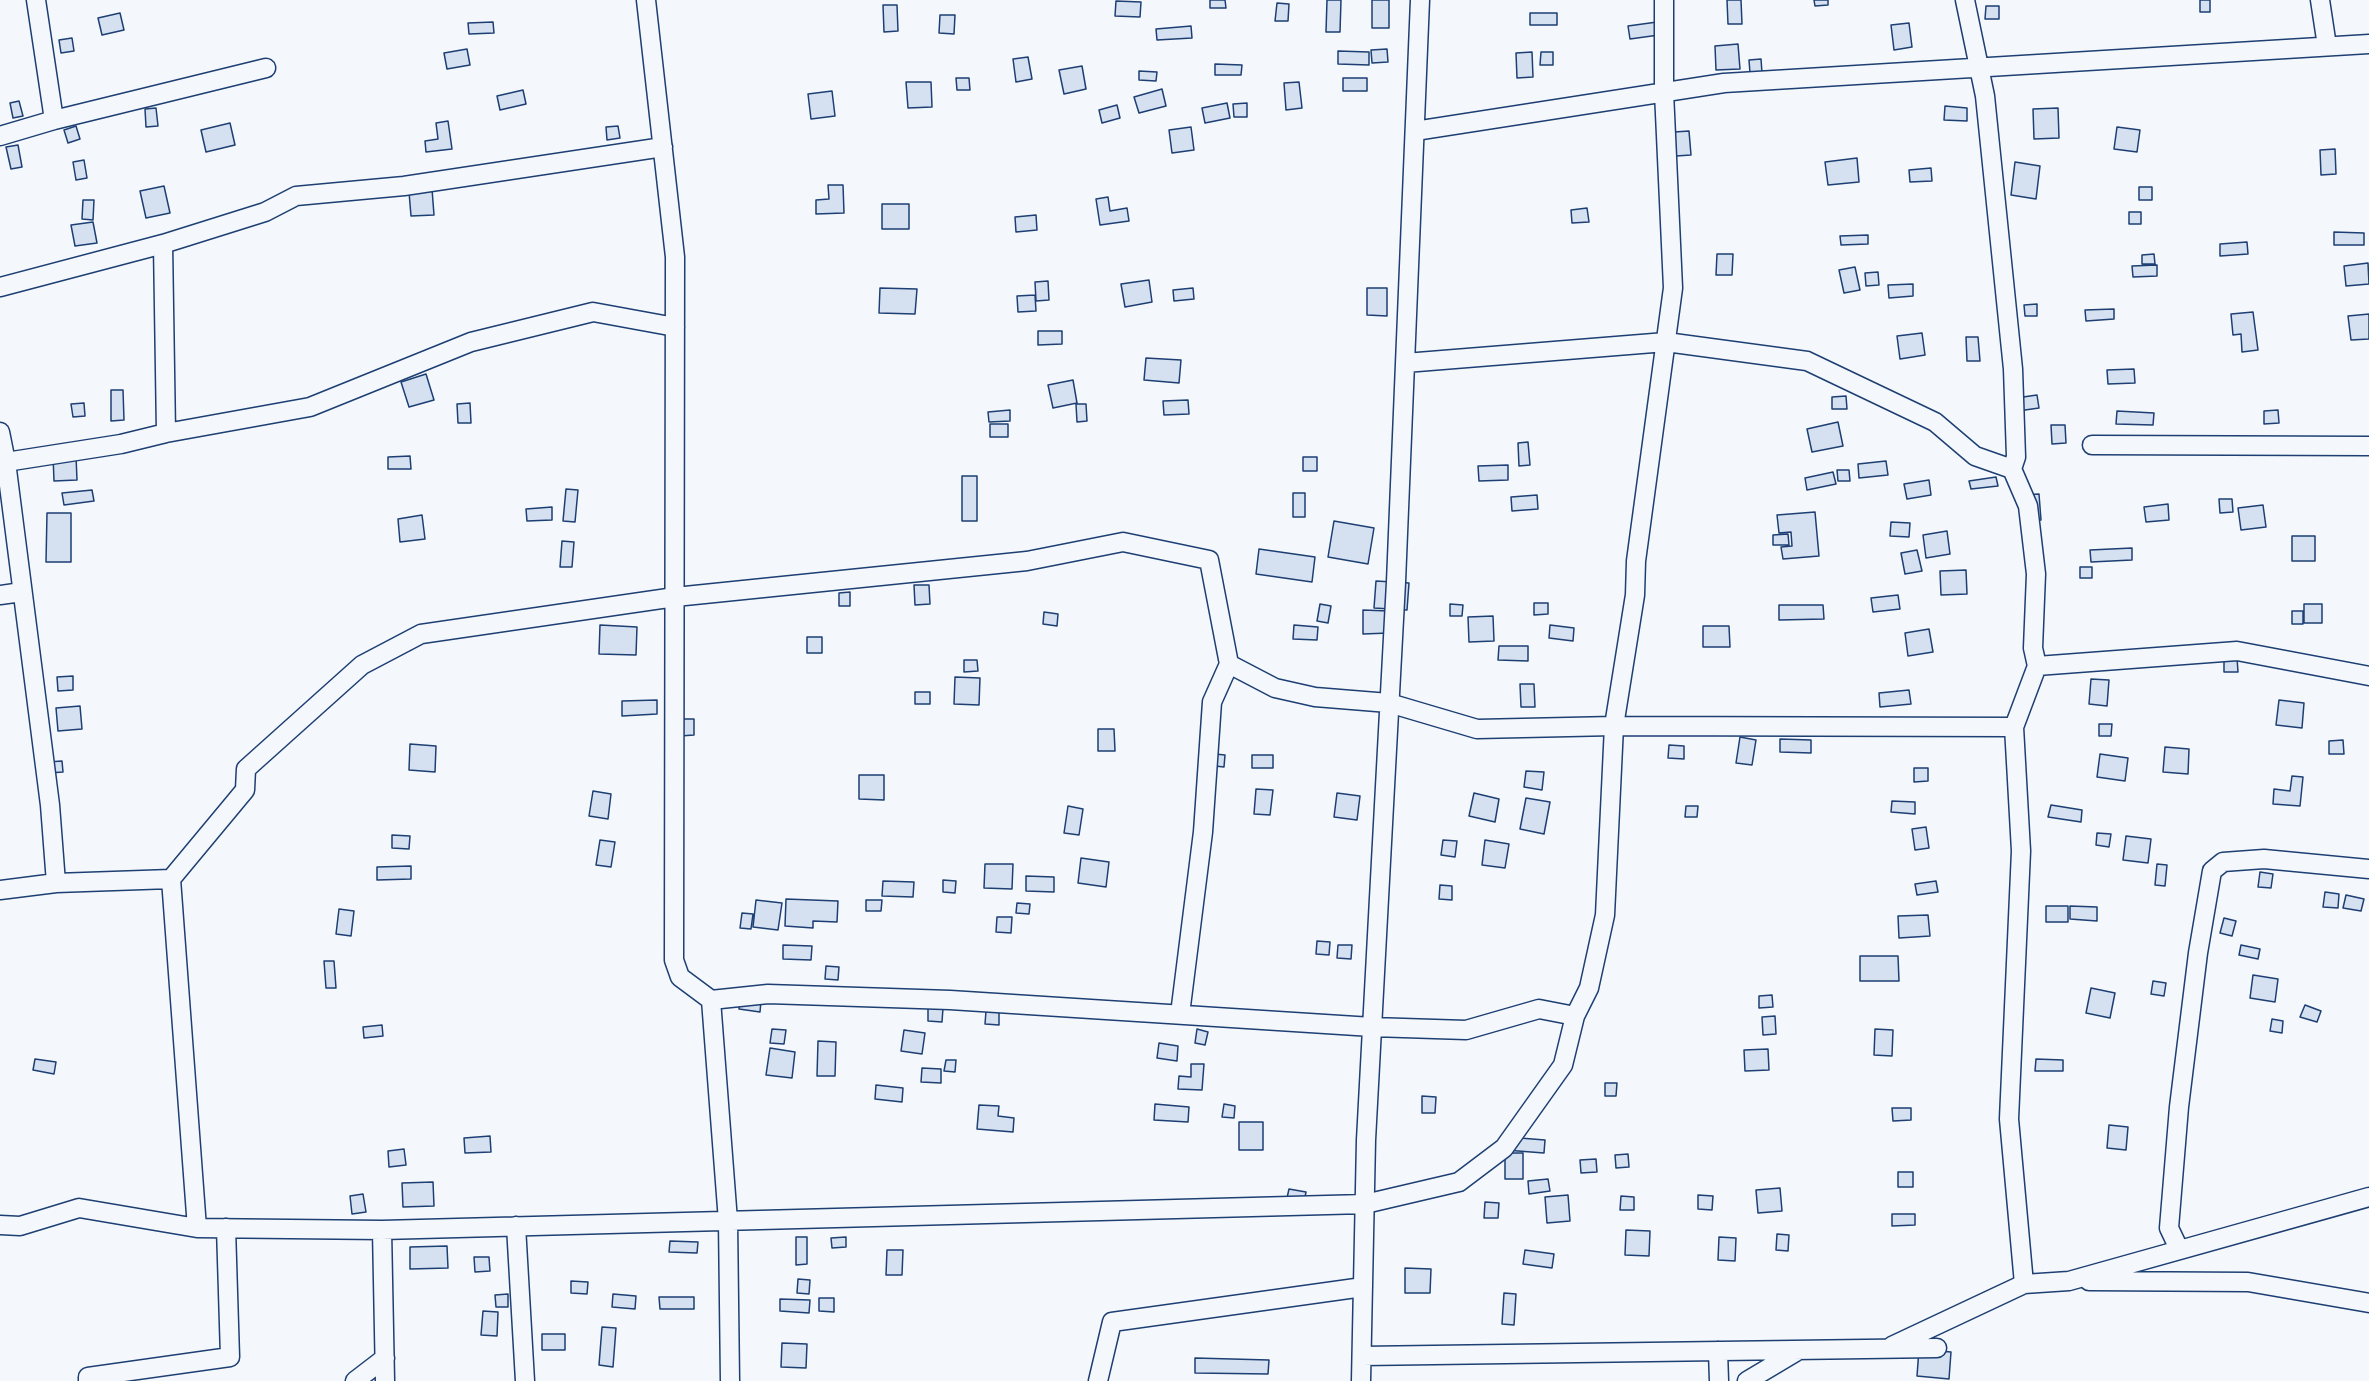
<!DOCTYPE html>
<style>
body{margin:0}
canvas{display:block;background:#f4f7fb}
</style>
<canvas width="2369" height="1381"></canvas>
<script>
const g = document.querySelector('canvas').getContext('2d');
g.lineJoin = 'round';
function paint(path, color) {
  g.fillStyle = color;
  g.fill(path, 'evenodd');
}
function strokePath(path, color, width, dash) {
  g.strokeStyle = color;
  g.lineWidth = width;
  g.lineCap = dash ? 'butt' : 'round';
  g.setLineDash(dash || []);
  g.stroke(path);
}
const building = new Path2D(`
 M1210 0H1225L1226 8H1210Z
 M1327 0H1341L1340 32H1326Z
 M1372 0H1389V28H1372Z
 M1727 0H1741L1742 24H1728Z
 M1814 0H1828V5L1815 6Z
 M2200 0H2210V12H2200Z
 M1116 1 1141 2 1140 17 1115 16Z
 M1277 3 1289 4 1288 21H1275Z
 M883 5H897L898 31 884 32Z
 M1986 6H1999V19H1985Z
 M120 13 124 30 102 35 98 18Z
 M1530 13H1557V25H1530Z
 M940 15H955L954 34 939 33Z
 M493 22 494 33 469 34 468 23Z
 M1657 22 1659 35 1630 39 1628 26Z
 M1909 23 1912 47 1894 50 1891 25Z
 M1191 26 1192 38 1157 40 1156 29Z
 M72 38 74 51 61 53 59 40Z
 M1738 44 1740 69 1716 70 1715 46Z
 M467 49 470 65 447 69 444 53Z
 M1387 49 1388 62 1372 63 1371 50Z
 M1338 51 1369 52V65L1338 64Z
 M1532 52 1533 77 1517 78 1516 53Z
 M1541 52H1553V65H1540Z
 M1028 57 1032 79 1016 82 1013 59Z
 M1761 59 1762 73H1750L1749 60Z
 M1215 64 1242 65 1241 75H1215Z
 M1082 66 1086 89 1064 94 1059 70Z
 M1139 71 1157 72 1156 81 1139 80Z
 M956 78H969L970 90H957Z
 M1343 78H1367V91H1343Z
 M906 82H931L932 107 908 108Z
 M1299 82 1302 108 1286 110 1284 83Z
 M1162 89 1166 106 1139 113 1134 97Z
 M523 90 526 104 500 110 497 96Z
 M832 91 835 116 811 119 808 94Z
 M19 101 23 116 13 118 10 103Z
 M1227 103 1230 118 1205 123 1202 108Z
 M1247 103V117H1234L1233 104Z
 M1117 105 1120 118 1102 123 1099 110Z
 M1945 106 1967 108V121L1944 120Z
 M156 108 158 126 146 127 145 109Z
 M2058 108 2059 138 2034 139 2033 109Z
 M448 121 452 149 426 152 425 141 438 139 436 123Z
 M230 123 235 145 206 152 201 130Z
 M76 126 80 139 68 143 64 130Z
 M618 126 620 138 607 140 606 127Z
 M1191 127 1194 150 1172 153 1169 130Z
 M2117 127 2140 130 2137 152 2114 149Z
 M1689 131 1691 155 1676 156 1674 132Z
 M18 145 22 167 11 169 6 147Z
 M2335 149 2336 174 2321 175 2320 150Z
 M1857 158 1859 182 1828 185 1825 162Z
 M84 160 87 178 76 180 73 162Z
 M2015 162 2040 166 2036 199 2011 195Z
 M1931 168 1932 181 1910 182 1909 170Z
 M828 185H843L844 213 816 214V200L829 199Z
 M164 186 170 213 146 218 140 191Z
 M2139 187H2152V200H2139Z
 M432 189 434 215 411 216 409 192Z
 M1108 197 1110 211 1127 208 1129 221 1100 225 1096 199Z
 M83 200H94L93 220 82 219Z
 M882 204H909V229H882Z
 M1587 208 1589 222 1572 223 1571 210Z
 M2129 212H2141V224H2129Z
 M1036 215 1037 230 1016 232 1015 217Z
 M93 222 97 243 75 246 71 225Z
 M2334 232 2364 233V245H2334Z
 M1868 235V244L1841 245 1840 236Z
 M2247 242 2248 254 2220 256V244Z
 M1717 254H1733L1732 275H1716Z
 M2154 254 2155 264H2142V255Z
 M2368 263 2369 284 2346 286 2344 266Z
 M2157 265V276L2133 277 2132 266Z
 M1855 267 1860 290 1844 293 1839 270Z
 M1878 272 1879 285 1866 286 1865 273Z
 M1149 280 1152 302 1125 307 1121 284Z
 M1048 281 1049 300 1036 301 1035 282Z
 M1913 284V296L1889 298 1888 285Z
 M880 288 917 289 915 314 879 313Z
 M1193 288 1194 299 1174 301 1173 290Z
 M1367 288H1387V316L1367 315Z
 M1035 295 1036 311 1018 312 1017 296Z
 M2037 304V316H2025L2024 305Z
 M2114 309V319L2086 321 2085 310Z
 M2253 312 2258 350 2242 352 2241 334 2233 335 2231 314Z
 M2369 314V339L2351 340 2348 316Z
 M1038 331H1062V344L1038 345Z
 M1922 333 1925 355 1900 359 1897 336Z
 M1966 337H1978L1980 361H1967Z
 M1146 358 1181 360 1179 383 1144 380Z
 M2134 369 2135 383 2108 384 2107 370Z
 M426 374 434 400 409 407 401 382Z
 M1073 380 1077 403 1053 408 1048 385Z
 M111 390H123L124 420 111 421Z
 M2037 395 2039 408 2011 412 2009 399Z
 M1846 396 1847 409H1832V397Z
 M1188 400 1189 414 1164 415 1163 401Z
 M84 403 85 416 73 417 71 404Z
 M470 403 471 423H458L457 404Z
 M1076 404H1086L1087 421 1077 422Z
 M1010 410V421L989 422 988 412Z
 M2278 410 2279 423 2264 424V411Z
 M2117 411 2154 413 2153 425 2116 424Z
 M1838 422 1843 446 1812 452 1807 429Z
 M990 424H1008V437H990Z
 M2051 425H2065L2066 443 2052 444Z
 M1528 442 1530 465 1519 466 1518 443Z
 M53 456H76L77 480 54 481Z
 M410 456 411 469H388V457Z
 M1303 457H1317V471H1303Z
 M1886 461 1888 475 1859 478 1858 464Z
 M1508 465V480L1479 481 1478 466Z
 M1837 470H1849L1850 481H1838Z
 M1833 472 1836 484 1807 490 1805 478Z
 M962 476H977V521H962Z
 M1996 477 1998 486 1971 489 1969 481Z
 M1929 480 1931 495 1907 499 1904 484Z
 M566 489 578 490 575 522 563 521Z
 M92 490 94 501 64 505 62 493Z
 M1293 493H1305V517H1293Z
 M2039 494 2041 520 2025 521 2023 495Z
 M1537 495 1538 509 1512 511 1511 497Z
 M2219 499H2232L2233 512 2220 513Z
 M2168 504 2169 520 2146 522 2144 507Z
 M2263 505 2266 527 2241 530 2238 508Z
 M552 507V520L527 521 526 509Z
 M1815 512 1819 556 1783 559 1781 547 1792 546 1791 532 1779 533 1777 515Z
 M47 513H71V562H46Z
 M422 515 425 539 400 542 398 519Z
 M1334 521 1374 528 1368 564 1328 557Z
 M1891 522 1910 523 1909 537 1890 536Z
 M1947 531 1950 554 1926 558 1923 535Z
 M1788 534 1789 545H1773V535Z
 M2292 536H2315V561H2292Z
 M562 541 574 542 572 567H560Z
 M2132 548V560L2091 562 2090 550Z
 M1259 549 1315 557 1312 582 1256 574Z
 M1917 550 1922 571 1905 574 1901 553Z
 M2080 567H2092V578H2080Z
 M1966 570 1967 594 1941 595 1940 571Z
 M1376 581 1409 583 1407 610 1374 608Z
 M914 585H929L930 604 915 605Z
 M850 592V606H839V593Z
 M1898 595 1900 609 1873 612 1871 598Z
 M1534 603H1548V614L1534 615Z
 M1320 604 1331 606 1328 623 1317 621Z
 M1450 604 1463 605 1462 616H1450Z
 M2304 604H2322V623H2304Z
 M1779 605H1823L1824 619 1779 620Z
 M1363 610 1389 611V633L1363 634Z
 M2292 611H2303V624H2292Z
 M1044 612 1058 614 1057 626 1043 624Z
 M1493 616 1494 641 1469 642 1468 617Z
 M600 625 637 627 636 655 599 654Z
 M1294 625 1318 627 1317 640 1293 639Z
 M1550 625 1574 628 1573 641 1549 638Z
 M1703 626H1729L1730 647H1703Z
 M1929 629 1933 652 1908 656 1905 633Z
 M807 637H822V653H807Z
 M1499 646H1528V661L1498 660Z
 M2224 658H2237L2238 672H2224Z
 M964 660H977L978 671 964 672Z
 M73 676V690L58 691 57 677Z
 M955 677 980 678 979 705 954 704Z
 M2091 679 2109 680 2107 706 2089 704Z
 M1520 684H1534L1535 707H1521Z
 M1909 690 1911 704 1880 707 1879 693Z
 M915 692H930V704H915Z
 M657 700V714L622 716V701Z
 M2279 700 2304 703 2302 728 2276 725Z
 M80 706 82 729 58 731 56 708Z
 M679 719H694V735L680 736Z
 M2099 724H2112L2111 736H2099Z
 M1098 729H1114L1115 751H1098Z
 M1740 737 1756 740 1752 765 1736 763Z
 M1780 739 1811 740V753L1780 752Z
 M2343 740 2344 754H2329V741Z
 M410 744 436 746 435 772 409 770Z
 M1669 745 1684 746V759L1668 758Z
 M2165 747 2189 749 2188 774 2163 772Z
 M1206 753 1225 755 1224 767 1206 765Z
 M2100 754 2128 758 2125 781 2097 777Z
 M1252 755H1273V768H1252Z
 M62 761 63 772 49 773 48 762Z
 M1914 768H1928V781L1914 782Z
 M1526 771 1544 772 1542 790 1524 787Z
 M859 775H884V800L859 799Z
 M2292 776 2303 777 2300 806 2273 804 2274 789 2290 791Z
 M1256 789 1273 790 1270 815 1254 814Z
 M593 791 611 794 608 819 589 816Z
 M1337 793 1360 796 1357 820 1334 817Z
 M1474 793 1499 799 1495 822 1469 816Z
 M1526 798 1550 802 1544 834 1520 829Z
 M1892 801 1915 802V814L1891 812Z
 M2051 805 2082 810 2081 822 2048 817Z
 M1068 806 1083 809 1079 835 1064 833Z
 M1686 806H1698L1697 817H1685Z
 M1926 827 1929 848 1915 850 1912 829Z
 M2097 833 2111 834 2109 847 2096 845Z
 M392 835 410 836 409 849 392 848Z
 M2126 836 2151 839 2148 863 2123 860Z
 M600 840 615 842 611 867 596 865Z
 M1443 840 1457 841 1455 857 1441 855Z
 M1485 840 1509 844 1505 868 1482 865Z
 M1081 858 1109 862 1106 887 1078 883Z
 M985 864H1013L1012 889 984 888Z
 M2157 864 2167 865 2165 886 2155 885Z
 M411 866V879L377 880V867Z
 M2260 872 2273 874 2271 888 2258 887Z
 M1026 876 1054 877V892L1026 891Z
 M943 880 956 881 955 893 943 892Z
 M883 881 914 882 913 897 882 896Z
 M1936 881 1938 892 1917 895 1915 884Z
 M1440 885 1452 886V900L1439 899Z
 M2325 892 2339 894 2338 908 2323 907Z
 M2346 895 2364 899 2361 911 2343 908Z
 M786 899 838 901 837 922 813 921V928L785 926Z
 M756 900 782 903 778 930 753 927Z
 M866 900H882L881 911H866Z
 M1017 903 1030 904 1029 914 1016 913Z
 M2046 906H2068V922H2046Z
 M2070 906 2097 907V921L2070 919Z
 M339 909 354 911 351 936 336 934Z
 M742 913 753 914 751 929 740 928Z
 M1928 915 1930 936 1899 938 1898 916Z
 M997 917H1012L1011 933 996 932Z
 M2224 918 2236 921 2232 936 2220 933Z
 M1317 941 1330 942 1329 955 1316 954Z
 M783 945 812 946 811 960 783 959Z
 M1338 945H1352L1351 959 1337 958Z
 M2241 945 2260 949 2258 959 2239 955Z
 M1860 956H1898L1899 981H1860Z
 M324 961H334L336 988H326Z
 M826 966 839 967 838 980 825 979Z
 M2253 975 2278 979 2275 1002 2250 998Z
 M2153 981 2166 983 2164 996 2151 994Z
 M2091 988 2115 993 2110 1018 2086 1013Z
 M1772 995 1773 1007 1759 1008V996Z
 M740 998 761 1001 760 1012 739 1009Z
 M2305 1005 2321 1011 2317 1022 2300 1017Z
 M928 1008H943L942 1022 928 1021Z
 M986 1011 999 1012V1025L985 1024Z
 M1775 1016 1776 1034 1763 1035 1762 1017Z
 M2272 1019 2283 1021 2282 1033 2270 1031Z
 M382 1025 383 1036 364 1038 363 1027Z
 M772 1029 786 1030 784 1044 770 1043Z
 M1197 1029 1208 1032 1205 1045 1195 1043Z
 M1875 1029 1893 1030 1892 1056 1874 1055Z
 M904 1030 925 1033 922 1054 901 1051Z
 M818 1041 836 1042 835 1076H817Z
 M1159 1043 1178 1046 1177 1061 1157 1058Z
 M770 1048 795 1052 792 1078 766 1075Z
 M1768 1049 1769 1070 1745 1071 1744 1050Z
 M35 1059 56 1062 54 1074 33 1070Z
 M2036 1059 2063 1060V1071H2035Z
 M946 1060H956L955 1072 944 1071Z
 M1191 1064H1204L1202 1090 1178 1089 1179 1076 1191 1077Z
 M922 1068 941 1069V1083L921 1082Z
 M1605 1083H1617L1616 1096H1605Z
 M876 1085 903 1088 902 1102 875 1099Z
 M1422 1096 1436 1097 1435 1113H1422Z
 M1155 1104 1189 1107 1188 1122 1154 1120Z
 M1224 1104 1235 1106 1234 1118 1222 1117Z
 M979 1105 999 1106 998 1116 1014 1118 1013 1132 977 1129Z
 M1892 1108H1911V1120L1893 1121Z
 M1239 1122H1263V1150H1239Z
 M2109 1125 2128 1127 2126 1150 2107 1148Z
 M490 1136 491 1152 465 1153 464 1138Z
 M1507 1137 1545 1140 1544 1153 1505 1150Z
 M404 1149 406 1165 389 1167 388 1151Z
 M1505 1153H1523V1179H1505Z
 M1628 1154 1629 1167 1616 1168 1615 1155Z
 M1596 1159 1597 1172 1581 1173 1580 1160Z
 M1898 1172H1913V1187H1898Z
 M1548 1179 1550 1191 1529 1194 1528 1181Z
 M433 1182 434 1206 403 1207 402 1183Z
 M1780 1188 1782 1211 1758 1213 1756 1190Z
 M1289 1189 1306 1192 1304 1202 1287 1198Z
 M363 1194 366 1212 352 1214 350 1196Z
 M1568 1195 1570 1221 1547 1223 1545 1197Z
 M1698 1195 1713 1196 1712 1210 1698 1209Z
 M1621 1196 1634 1197V1210H1620Z
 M1485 1202 1499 1203 1498 1218H1484Z
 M1892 1214H1915V1225L1892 1226Z
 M1626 1230 1650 1231 1649 1256 1625 1255Z
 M1777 1234 1789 1235 1788 1251 1776 1250Z
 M796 1237H807V1264L796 1265Z
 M846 1237V1247L832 1248 831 1238Z
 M1719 1237 1736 1238 1735 1261 1718 1260Z
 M670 1241 698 1242 697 1253 669 1252Z
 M447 1246 448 1268 410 1269V1247Z
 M887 1250H903L902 1275H886Z
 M1525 1250 1554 1254 1552 1268 1523 1264Z
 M474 1257H489L490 1271 475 1272Z
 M1405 1268 1431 1269 1430 1293H1405Z
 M798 1279 810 1280 809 1294 797 1293Z
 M571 1281 588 1282 587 1294 571 1293Z
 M1504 1293 1516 1294 1514 1325 1502 1324Z
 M508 1294V1307H496L495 1295Z
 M613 1294 636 1296 635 1309 612 1307Z
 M659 1297H694V1309H660Z
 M819 1298H834V1312L819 1311Z
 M780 1299 810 1300 809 1313 780 1311Z
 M483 1311 498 1312 497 1336 481 1335Z
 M602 1327 616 1328 613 1367 599 1365Z
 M542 1334H565V1350H542Z
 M782 1343 807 1344 806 1368 781 1367Z
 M1919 1349 1951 1352 1949 1379 1917 1376Z
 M1195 1358 1269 1360 1268 1374 1195 1373Z`);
paint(building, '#d5e0f0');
strokePath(building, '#1d3f73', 1.5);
const street = new Path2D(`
 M36 0 54 120
 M646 0 675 257 674 960 680 977 711 1000 768 994 950 1000 1372 1027 1466 1030 1539 1009 1575 1016
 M1965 0 1985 96 2013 369 2016 457 2012 469 2028 506 2036 574 2033 648 2037 666 2014 727 2021 851 2009 1119 2024 1284
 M2320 0 2327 46
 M1415 131 1724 83 2369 44
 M0 136 54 120 266 68
 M163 244 166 433
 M0 287 163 244 265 212 296 196 404 186 663 147
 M1405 363 1666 342 1807 361 1935 422 1975 456 2012 469
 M0 432 6 462 50 805 56 883
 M2092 445 2369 446
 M6 462 121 444 166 433 310 407 471 342 593 312 675 327
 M0 595 22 592
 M1229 664 1275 688 1315 697 1389 703 1477 729 1614 726 2014 727
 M2037 666 2237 651 2369 676
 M0 890 56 883 171 879
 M711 1000 728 1221 730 1381
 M0 1225 20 1226 79 1208 197 1228 382 1230 1365 1204 1459 1182 1504 1148 1563 1065 1575 1016 1589 988 1605 915 1614 726 1635 595 1636 561 1673 288 1664 92V0
 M516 1226 525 1381
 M197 1228 171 879 245 790 246 769 362 665 421 634 675 597 1027 561 1123 542 1209 560 1229 664 1212 702 1203 832 1180 1014
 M382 1230 385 1381
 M2179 1249 2169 1228 2179 1107 2198 953 2212 871 2223 862 2264 859 2369 869
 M2089 1281 2248 1282 2369 1303
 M1892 1346 2024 1284 2069 1281 2369 1197
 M1718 1351 1719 1381
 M1362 1356 1937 1348
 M88 1381V1377L230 1357 226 1228
 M355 1381 385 1358
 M1098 1381 1112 1322 1363 1287
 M1361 1381 1366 1140 1396 582 1420 0
 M1747 1381 1799 1350`);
strokePath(street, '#1d3f73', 21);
strokePath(street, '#f4f7fb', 18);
</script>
